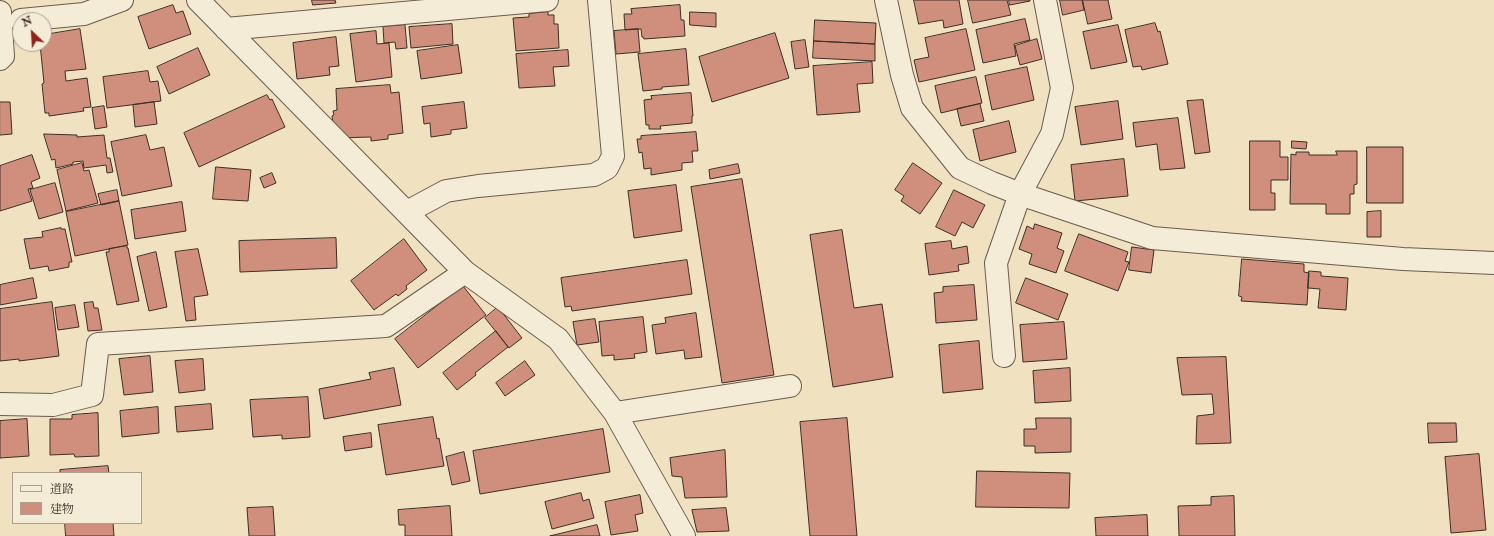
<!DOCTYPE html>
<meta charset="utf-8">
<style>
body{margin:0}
#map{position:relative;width:1494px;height:536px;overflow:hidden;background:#f0e2c1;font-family:"IM FELL Double Pica","Noto Serif JP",serif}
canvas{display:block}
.legend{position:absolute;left:12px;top:472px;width:130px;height:52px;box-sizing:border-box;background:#f5ecd7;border:1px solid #aca091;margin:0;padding:5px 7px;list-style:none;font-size:12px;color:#3f2e27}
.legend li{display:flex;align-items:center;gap:8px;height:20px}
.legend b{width:20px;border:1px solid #aca091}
.north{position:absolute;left:12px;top:12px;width:40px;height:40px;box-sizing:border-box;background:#f5ecd7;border:1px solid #aca091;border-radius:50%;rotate:335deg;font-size:11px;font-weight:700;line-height:16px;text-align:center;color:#3f2e27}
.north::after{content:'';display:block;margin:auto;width:14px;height:18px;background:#8f2418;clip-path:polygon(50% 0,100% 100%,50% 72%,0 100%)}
</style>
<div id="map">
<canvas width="1494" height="536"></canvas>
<ul class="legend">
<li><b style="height:5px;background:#f5ecd7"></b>道路</li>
<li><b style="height:11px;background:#d08f7d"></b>建物</li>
</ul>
<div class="north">N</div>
</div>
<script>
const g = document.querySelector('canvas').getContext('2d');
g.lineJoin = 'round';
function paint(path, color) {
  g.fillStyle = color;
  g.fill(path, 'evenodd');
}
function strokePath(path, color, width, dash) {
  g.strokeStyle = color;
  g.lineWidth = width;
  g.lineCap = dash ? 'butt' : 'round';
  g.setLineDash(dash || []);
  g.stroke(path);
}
const building = new Path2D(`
 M312 0H335L336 3 313 5Z
 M914 0H959L963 24 944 28 943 20 919 24Z
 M968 0H1007L1011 15 973 23Z
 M1009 0H1030V1L1010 5Z
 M1060 0H1082L1084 10 1063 15Z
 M1083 0H1108L1112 19 1088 24Z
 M173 5 176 13 183 11 191 34 149 49 138 17Z
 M680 5 681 20H684L685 36 644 39 643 37H642L641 29 625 30 624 14H632L631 9Z
 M548 12V15H554V24H558L559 48 516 51 513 18 529 17V14Z
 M690 12 716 13V27L690 25Z
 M1025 19 1030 40 1014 44 1016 56 983 63 976 30Z
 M815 20 876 23 875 44 814 41Z
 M1155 23 1158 32 1160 31 1168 64 1142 70 1141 66 1133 67 1125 30Z
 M452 24 453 44 411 48 409 27Z
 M405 25 407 48 396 49 395 42 384 43 383 27Z
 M1118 25 1127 62 1091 69 1083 32Z
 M80 29 86 69 65 71 66 81 87 78 91 107 83 108 84 111 49 116V113H45L42 84 44 83 40 44H44V35Z
 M638 29 640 52 616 54 614 31Z
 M966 29 975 70 919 82 914 60 929 57 925 38Z
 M376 31 377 44 389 43 392 77 356 82 350 34Z
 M775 33 789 78 712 102 699 57Z
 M336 37 339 66 329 67 330 75 297 79 293 43Z
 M1037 39 1042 59 1020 65 1015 46Z
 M805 40 809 67 795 69 791 42Z
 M814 41 875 44V61L813 58Z
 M458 45 462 73 421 79 417 51Z
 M198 48 210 75 169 94 157 67Z
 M686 49 689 85 662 87V89L643 91 638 54Z
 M568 50 569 66 553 67 555 86 519 88 516 54Z
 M872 62 873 83 857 84 860 112 817 115 813 66Z
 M1027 67 1034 100 992 110 985 76Z
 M148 71 150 82 158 81 161 101 107 108 103 77Z
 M976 77 982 103 941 113 935 86Z
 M390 85 391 93 399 92 403 133 388 135V139L371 141V137L335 138 332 116 334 115 333 111 337 110 336 89Z
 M691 93 693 116H692V123L660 126 661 129H649V125H646L644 100 652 99 651 96Z
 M267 95 270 100 272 99 285 127 199 167 184 133Z
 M1203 100 1210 152 1195 154 1187 101Z
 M1118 101 1123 139 1081 145 1075 107Z
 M0 102H10L12 134 0 135Z
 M154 102 157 124 135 127 133 105Z
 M464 102 467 128 451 130V134L431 137 430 123 424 124 422 107Z
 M980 104 984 121 961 126 957 109Z
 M104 106 107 127 95 129 92 108Z
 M1178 118 1185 168 1160 170 1157 144 1136 147 1133 123Z
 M1009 121 1016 152 980 161 973 130Z
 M696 132 698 151H692L693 162 682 163V170L651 175V168L644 169 642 152 639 153 637 139H641V136Z
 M44 134 77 135V137L104 135 107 158H110L113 172 107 173 106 165 84 168 83 161 73 162V164L56 168 55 159 52 160Z
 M146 135 150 150 164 147 172 186 122 196 111 142Z
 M1250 141H1280V157H1288V180H1271V193H1275V210H1250Z
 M1292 141 1307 142 1306 149 1292 148Z
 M1367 147H1403V203H1367Z
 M1336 151H1357V184L1354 185V194H1350V214H1326V204H1290L1291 154 1296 155V152H1309V155H1337Z
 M32 155 40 178 31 182 33 188 28 189 32 201 0 211V166Z
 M1124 159 1128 196 1075 201 1071 165Z
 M82 163 84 171 89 170 98 203 66 211 57 170Z
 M913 163 942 183 920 214 901 201 904 196 895 190Z
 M738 164 740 173 710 179 709 170Z
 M216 167 251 170 248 201 213 199Z
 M272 173 276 183 264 188 260 178Z
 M742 179 774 375 722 383 691 187Z
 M55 183 63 212 39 219 30 190Z
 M676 185 682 231 634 238 628 191Z
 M117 190 119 201 101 205 98 194Z
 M954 190 985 205 973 228 962 222 955 236 936 227Z
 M119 201 128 245 75 256 66 212Z
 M182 202 186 231 135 239 131 210Z
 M1381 211V237H1367V212Z
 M1035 224 1062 233 1057 248 1064 251 1056 273 1029 264 1032 254 1019 249 1027 226 1033 229Z
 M61 228V229H65L72 262H69V267L49 271 48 266 30 269 24 239 43 237 42 232Z
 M842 230 854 308 882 304 893 377 833 387 810 235Z
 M1079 234 1128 252 1125 261 1129 262 1118 291 1065 271Z
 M336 238 337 268 240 272 239 241Z
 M404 239 427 270 406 286 407 289 398 296 396 294 374 310 351 281Z
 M951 241 952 249 967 246 969 263 958 265 959 271 929 275 925 244Z
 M127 246V248H128L139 301 117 305 106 252H109V249Z
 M1132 247 1154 250 1151 273 1129 270Z
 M198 249 208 295 194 297 196 320 186 321 175 252Z
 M156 252 167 307 149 311 137 257Z
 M1242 259 1304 264V272L1309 273 1307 305 1241 301 1242 297 1239 296Z
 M687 260 692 294 572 311 571 306 565 307 561 278Z
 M1309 271 1321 272V276L1348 278 1346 310 1318 308 1320 289 1308 288Z
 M33 278 37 298 0 305V285Z
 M1026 278 1068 294 1058 320 1016 303Z
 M974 285 977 320 936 323 934 293 943 292V287Z
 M463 286 486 315 418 368 395 339Z
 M52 302 59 356 19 361V359L0 361V309Z
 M93 302 94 308H98L102 330 88 331 84 303Z
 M75 305 79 327 58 330 55 308Z
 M498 307 522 338 509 348 485 318Z
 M696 313 702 357 685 359 684 350 656 354 652 325 666 323 665 318Z
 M643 317 647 352 634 354 635 358 614 360V355L602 356 599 322Z
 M595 319 599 342 577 345 573 322Z
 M1064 322 1067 359 1023 362 1020 325Z
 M496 331 508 347 475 373 476 375 457 390 443 373Z
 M979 341 983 389 943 393 939 345Z
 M150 356 153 392 124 395 119 359Z
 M1226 357 1231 443 1196 444 1197 416 1214 414 1212 394 1182 395 1177 358Z
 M203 359 205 390 179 393 175 361Z
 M525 361 535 375 505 396 496 383Z
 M394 368 401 405 324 419 319 389 371 379 369 373Z
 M1070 368 1071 401 1035 403 1033 371Z
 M308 397 310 437 282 439V435L253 437 250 400Z
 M211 404 213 429 177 432 175 407Z
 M158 407 159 433 122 437 120 411Z
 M98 413 99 456 75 457 74 454 50 455V419H72V415Z
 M433 417 437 439 439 438 444 466 386 475 378 425Z
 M847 418 857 536H810L800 422Z
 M1036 418H1071V452L1035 453V446H1024V429H1036Z
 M27 419 29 456 0 458V421Z
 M1428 423H1456L1457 442 1429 443Z
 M603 429 610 472 480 494 473 451Z
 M371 433 372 447 345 451 343 437Z
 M725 450 727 497 685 498 682 477 672 476 670 458Z
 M464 452 470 481 452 485 446 457Z
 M1479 454 1486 530 1451 533 1445 457Z
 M108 466 109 473H60V470Z
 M977 471 1070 473 1069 508 976 507Z
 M581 493 583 501 589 499 594 518 552 529 545 502Z
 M640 495 643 513 635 515 638 531 611 535 605 502Z
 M1234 496 1235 536H1179L1178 506 1211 505V497Z
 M450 506 452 536H405V525H399L398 510Z
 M273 507 275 536H249L247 508Z
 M726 508 729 531 697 532 692 510Z
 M1147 515 1148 536H1096L1095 518Z
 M65 523H113L114 536H66Z
 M597 525 600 536H550Z`);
paint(building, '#d08f7d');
strokePath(building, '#3f2e27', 1);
const minor = new Path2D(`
 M198 0 465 272 558 339 615 413 684 536
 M886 0 902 75 912 108 960 168 992 183 1020 194 1152 238 1403 259 1494 263
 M0 12 3 56 0 59
 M21 20 84 14 122 0
 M226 29 547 0
 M407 212 446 191 478 186 594 175 607 168 613 156 599 0
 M1004 356 996 263 1020 194 1052 134 1062 88 1045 0
 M0 404 53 405 92 395 98 344 386 326 465 272
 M615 413 790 386`);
strokePath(minor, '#6b5b4e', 24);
strokePath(minor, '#f5ecd7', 22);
</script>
